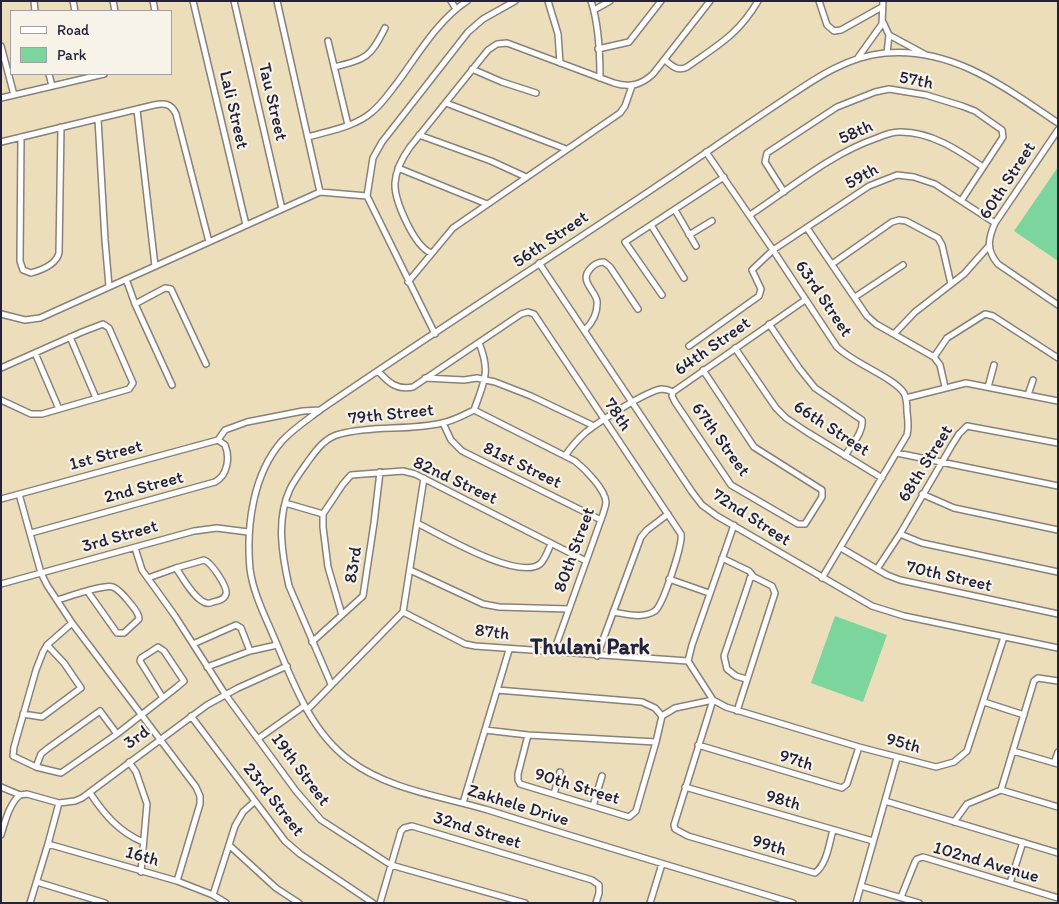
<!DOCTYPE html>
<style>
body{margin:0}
#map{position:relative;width:1059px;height:904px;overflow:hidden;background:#eddebb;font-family:Itim,sans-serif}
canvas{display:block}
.frame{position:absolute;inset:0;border:2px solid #22223b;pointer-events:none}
.legend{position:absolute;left:10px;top:10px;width:162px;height:65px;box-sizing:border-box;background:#f7f3e8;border:1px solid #a29fa3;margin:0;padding:6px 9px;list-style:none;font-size:15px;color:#22223b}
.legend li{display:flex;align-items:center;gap:10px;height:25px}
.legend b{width:25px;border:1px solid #a29fa3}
</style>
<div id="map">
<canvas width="1059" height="904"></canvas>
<div class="frame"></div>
<ul class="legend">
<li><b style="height:6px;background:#fff"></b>Road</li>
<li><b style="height:14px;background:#7bd59c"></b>Park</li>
</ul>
</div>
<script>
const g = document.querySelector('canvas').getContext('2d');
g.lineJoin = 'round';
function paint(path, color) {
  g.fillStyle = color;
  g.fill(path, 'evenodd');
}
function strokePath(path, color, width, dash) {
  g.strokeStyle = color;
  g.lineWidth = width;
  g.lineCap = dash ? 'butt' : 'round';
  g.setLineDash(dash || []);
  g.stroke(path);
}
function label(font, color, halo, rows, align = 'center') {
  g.font = font + ' Itim,sans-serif';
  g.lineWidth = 4.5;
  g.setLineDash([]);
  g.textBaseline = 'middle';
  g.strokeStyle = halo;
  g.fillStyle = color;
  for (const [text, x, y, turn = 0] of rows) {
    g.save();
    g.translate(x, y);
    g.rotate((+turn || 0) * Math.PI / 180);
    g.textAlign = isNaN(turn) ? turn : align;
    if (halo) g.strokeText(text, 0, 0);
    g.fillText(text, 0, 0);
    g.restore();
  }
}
paint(new Path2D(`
 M1058 167V261L1014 231Z
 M835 616 887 635 863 702 811 683Z`), '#7bd59c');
const minor = new Path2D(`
 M34 1 35 11
 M73 1 75 11
 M113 1 115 11
 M153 1 155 11
 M193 1 246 225
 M234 1 282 209
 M277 1 320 192
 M451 1 456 9
 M548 1 558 34 560 63
 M591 1C599 24 600 53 600 78
 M819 1 827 25 834 31 841 30 882 7
 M594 10 610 1
 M883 22 889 35 926 55
 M328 41 348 125
 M1 46 14 95
 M598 49 629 42 661 1
 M887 53 889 35
 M857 59 882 24 883 1
 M665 60C672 66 678 72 687 67 718 45 738 35 758 1
 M334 67C366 59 370 58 385 28
 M472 69 502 82 536 93
 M49 74 52 86
 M1 98 104 74
 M446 103 566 149
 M137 110 155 266
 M98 119 105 240 109 286
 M1058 130 995 223C988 239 986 250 998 264L1058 305
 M419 135 491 161 526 177
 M21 137 20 261 23 270 31 273C42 270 56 265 59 253L61 127
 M308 137C328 131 355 127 372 112 382 104 389 93 397 83 418 55 437 21 467 1
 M1 142 154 105C164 103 171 103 176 114L209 242
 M706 152 773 250 837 347C853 363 893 377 904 393 907 399 907 406 907 412 908 420 909 427 907 435L822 578
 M398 168 487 204
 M784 192 765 162 767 153 837 107 875 92 889 89 926 95 962 106 975 111 1002 130 1003 137 961 201
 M675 210 696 246
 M750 215C791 188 830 154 877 138 884 135 892 132 899 132 930 131 958 150 983 167
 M651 225 684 278
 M807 228 867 316 876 324 934 357 940 365 945 387
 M689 235 712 221
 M431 253C414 246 394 200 395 183 396 169 402 158 410 147L488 50 497 44 507 43 614 83C630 88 641 85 653 74L710 1
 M539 263 692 492 702 505 717 516 872 606 904 616 1058 648
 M832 264 892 222 899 220 906 221 938 238 942 245 951 284
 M126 279 135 304 172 385
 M408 282 453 228 620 113 625 106 632 86
 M662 295 625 242 724 177
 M855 297 903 265
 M135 304 165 288 171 289 206 364
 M1 314 25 320 40 318 320 192 367 196
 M769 324 799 368 815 388 862 420C864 432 851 445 845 456
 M585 330C593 322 598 313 597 301 595 290 579 281 590 269 594 264 598 262 604 262L610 267 638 309
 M435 334 367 196 373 158 382 142 468 32 483 19 515 1
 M894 334 915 312 964 274 988 247
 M70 337 96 398
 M689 346 759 296 761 289 752 270 773 250 869 186 897 175 914 177 935 184 995 223
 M735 348 776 408 786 418 807 432 882 478
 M35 353 59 409
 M934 357 947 338 985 314 993 316 1058 358
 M1 368 82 332 103 324 109 328 133 383 129 389 42 414H31L1 400
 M378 371C389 383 396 390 413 387L521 314 528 312 534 314 681 534C683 544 663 605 655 611 643 619 626 614 613 612
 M425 378 464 380 477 378 495 382 531 396 594 426
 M988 387 994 365
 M673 392 672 396 675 402 731 485 798 524H805L822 497V490L754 447 703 370
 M673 392 805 300
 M1028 395 1033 380
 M906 398 966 383 1058 401
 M474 410 575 461C585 469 605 489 606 502 606 506 604 510 603 514L554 651
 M443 423 451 440 462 451 601 520
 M218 440 225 430 247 422 303 411 320 410
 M897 453 1058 486
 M565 456C571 447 578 439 586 432 600 421 645 392 661 389 666 389 669 390 673 392
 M19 494 41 573 47 585 72 623 196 787 200 796V804L177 881
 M922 494 954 508 1058 530
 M1 499 218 440
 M285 503 323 514
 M417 523C439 534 518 581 540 564 545 560 548 550 551 544
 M31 533 215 482C228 475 230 457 225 445L218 440
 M900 534 922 543 1058 572
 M135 548 142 570 175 616 225 694 296 791 321 820 391 865 525 903
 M841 548 887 575 900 580 1058 614
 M722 558 749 571 754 577
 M877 569 900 534 952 445 959 434 967 426 1058 443
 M410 570 483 604 499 607 568 609
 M148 578 176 568 204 560C211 562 228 587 226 594 224 600 218 601 213 602 209 604 206 604 202 601 191 594 183 578 176 568
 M669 579 709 593
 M1 584 194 531 217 528 248 532
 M57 600C68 597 104 584 113 587 120 590 126 598 130 603 134 608 139 613 139 619L124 633H117L88 592
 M403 612 465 644 475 646 688 661
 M403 612 424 478
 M342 615 328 567 323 527V514L343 484 351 475 403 471 415 474 586 561
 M72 623 47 645 43 652 36 670 14 747 13 756 36 767 61 773 117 734 177 687 184 681 164 651 158 647 141 658 140 661 163 698
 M312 642 363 596 374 523 380 472
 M193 644 236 625 241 628 250 651
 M597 656 641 537 647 530 668 514
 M688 661 713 700 726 707 859 747 936 767 954 762 967 751 1004 637
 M688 661 692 645 734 525
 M207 667 250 651 277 645
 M331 684 289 586C282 555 276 519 290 489 295 479 302 470 309 460 317 449 326 437 340 434 373 425 409 431 442 423 453 421 464 415 474 410 484 382 491 372 479 343
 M497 690 642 702 655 708 662 716 656 742 636 811 629 817 520 784 518 780V774L528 735
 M713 700 674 825 675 829 688 836 815 873C827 864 829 844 833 830
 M984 702 1024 715
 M307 710 403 612
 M737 711 775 593 772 586 754 577 750 578 749 582 724 656 727 669 736 676 746 679
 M23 714 42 717 81 688 64 663 47 645
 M191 716 285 841 300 854 373 903
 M662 716 675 708 713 700
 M485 730 528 735 656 742
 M259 738 304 706
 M698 745 842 788 847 784 859 747
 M1013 751 1058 764
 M129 762 136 772 147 804 141 872
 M1054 763 1058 752
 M36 767 41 754 47 749 100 711 117 734
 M1 787 20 795 27 794 59 803 75 801 82 798 207 705 238 688 287 666
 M685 787 873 841
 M1001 790 1034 681 1038 678 1058 681
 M1001 790 1058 807
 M90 793C104 814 119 832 143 842
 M554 794 560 772
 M885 801 1058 853
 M463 803 509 650
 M593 806 602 776
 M954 822 967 804 1001 790
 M1 835C5 822 9 804 20 795
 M48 844 177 881 213 895 226 903
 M229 845 276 888 299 903
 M37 882 105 903
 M1010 883 1023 842
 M861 886 919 903
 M213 895 235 826 243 812 255 801
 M901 897 915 862 917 859 923 857 1058 898
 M30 903 48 844 59 803
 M380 903 401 831 404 828 412 826 592 880 599 885V893L596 903
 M650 903 662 864
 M793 903C691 872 589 842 488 810 441 796 389 790 349 760 309 730 292 679 273 635 264 614 253 592 250 569 246 526 253 474 282 441 293 429 307 420 320 410 428 336 539 265 648 192 690 164 731 135 773 107 808 84 842 57 885 53 953 47 1004 87 1058 123
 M856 903 897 758`);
strokePath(minor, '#88807b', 8);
strokePath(minor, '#fff', 5);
label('18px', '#22223b', '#f7f3e8', [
 ["57th",916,81,11],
 ["Tau Street",272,102,77],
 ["Lali Street",233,110,77],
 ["58th",856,133,-24],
 ["59th",862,177,-29],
 ["60th Street",1008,181,-57],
 ["56th Street",551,240,-34],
 ["63rd Street",823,299,56],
 ["64th Street",713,347,-35],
 ["79th Street",391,415,-6],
 ["78th",617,415,56],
 ["66th Street",831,429,33],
 ["67th Street",720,440,54],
 ["1st Street",106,456,-15],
 ["68th Street",926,464,-58],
 ["81st Street",522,466,26],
 ["82nd Street",455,481,25],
 ["2nd Street",144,488,-15],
 ["72nd Street",751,518,33],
 ["3rd Street",120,537,-16],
 ["80th Street",575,550,-70],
 ["83rd",354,565,-81],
 ["70th Street",949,577,13],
 ["87th",492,633,7],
 ["3rd",137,738,-37],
 ["95th",903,744,16],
 ["97th",796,761,17],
 ["19th Street",300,770,53],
 ["90th Street",577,787,17],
 ["23rd Street",273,800,52],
 ["98th",783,801,16],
 ["Zakhele Drive",518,806,17],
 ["32nd Street",477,831,17],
 ["99th",769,846,17],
 ["16th",142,857,16],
 ["102nd Avenue",986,863,16]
]);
label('bold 22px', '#22223b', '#f7f3e8', [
 ["Thulani Park",590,648]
]);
</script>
